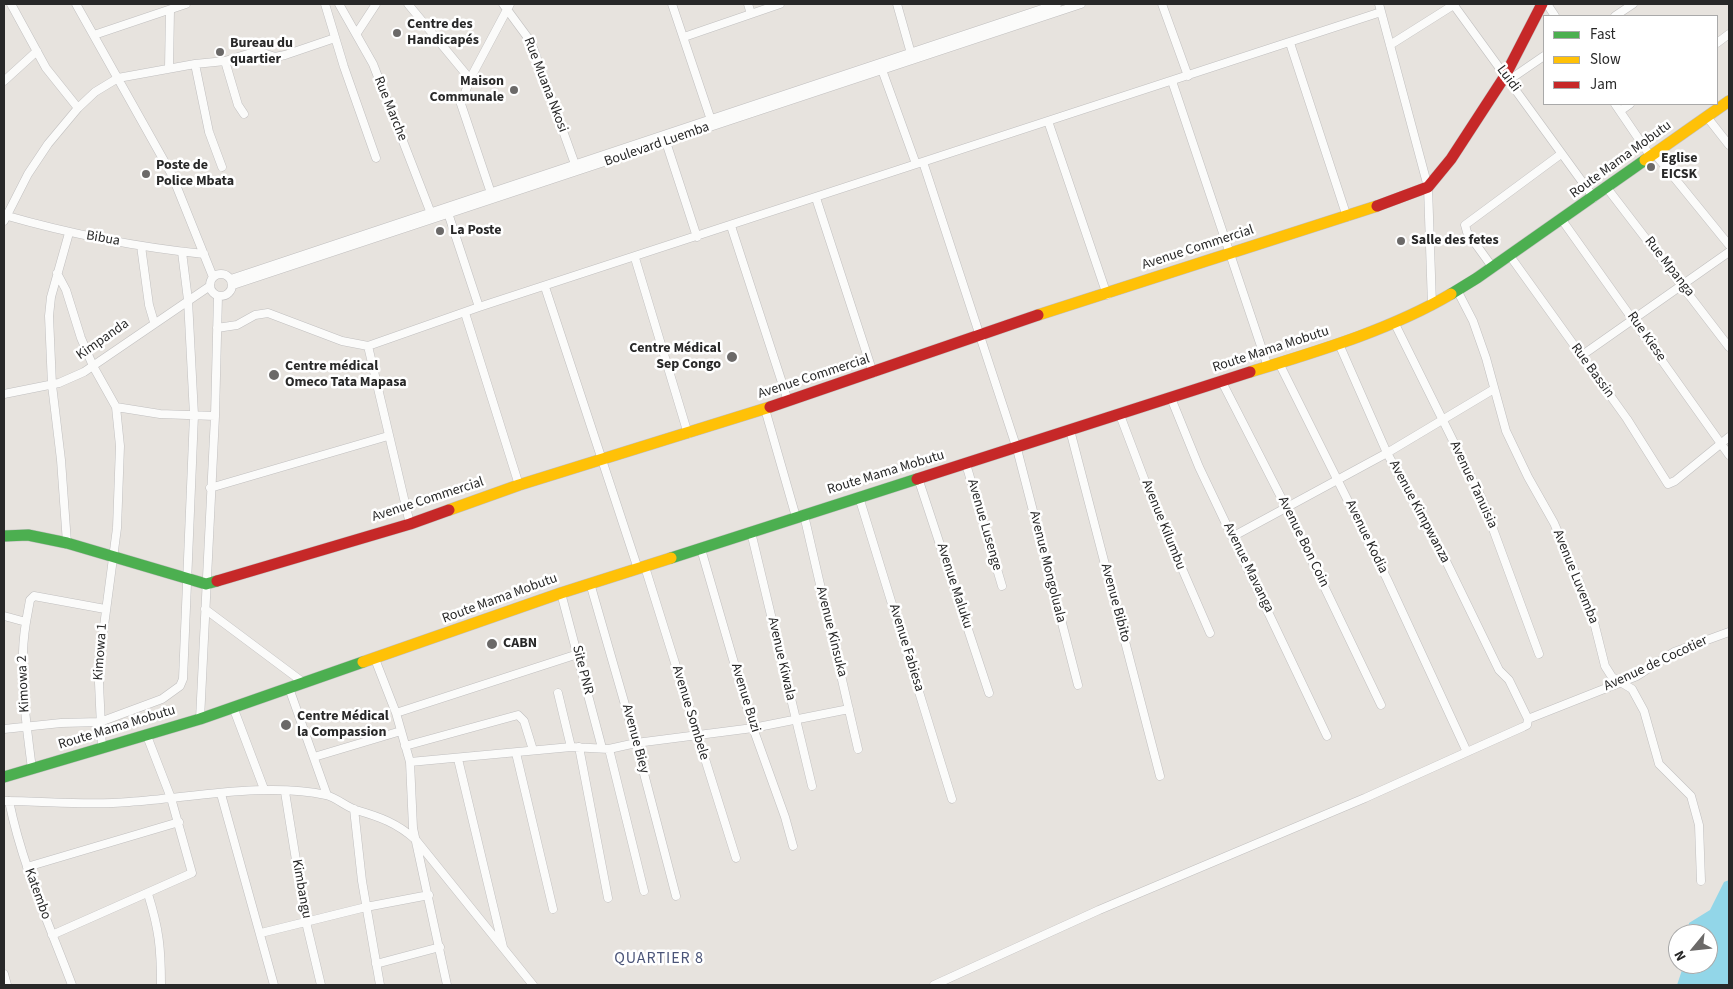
<!DOCTYPE html>
<meta charset="utf-8">
<style>
body{margin:0}
#map{position:relative;width:1733px;height:989px;overflow:hidden;background:#e7e3de;font-family:"Source Sans 3",sans-serif}
canvas{display:block}
.frame{position:absolute;inset:0;border:5px solid #282828;pointer-events:none}
.legend{position:absolute;left:1543px;top:15px;width:175px;height:90px;box-sizing:border-box;background:#fff;border:1px solid #a9a9a9;margin:0;padding:6px 9px;list-style:none;font-size:15px;color:#282828}
.legend li{display:flex;align-items:center;gap:10px;height:25px}
.legend b{width:25px;border:1px solid #a9a9a9}
.north{position:absolute;left:1668px;top:924px;width:50px;height:50px;box-sizing:border-box;background:#fff;border:1px solid #a9a9a9;border-radius:50%;rotate:242deg;font-size:14px;font-weight:700;line-height:20px;text-align:center;color:#282828}
.north::after{content:'';display:block;margin:auto;width:18px;height:22px;background:#6b6968;clip-path:polygon(50% 0,100% 100%,50% 72%,0 100%)}
</style>
<div id="map">
<canvas width="1733" height="989"></canvas>
<div class="frame"></div>
<ul class="legend">
<li><b style="height:6px;background:#4caf50"></b>Fast</li>
<li><b style="height:6px;background:#ffc107"></b>Slow</li>
<li><b style="height:6px;background:#c62828"></b>Jam</li>
</ul>
<div class="north">N</div>
</div>
<script>
const g = document.querySelector('canvas').getContext('2d');
g.lineJoin = 'round';
function paint(path, color) {
  g.fillStyle = color;
  g.fill(path, 'evenodd');
}
function strokePath(path, color, width, dash) {
  g.strokeStyle = color;
  g.lineWidth = width;
  g.lineCap = dash ? 'butt' : 'round';
  g.setLineDash(dash || []);
  g.stroke(path);
}
function label(font, color, halo, rows, align = 'center') {
  g.font = font + ' "Source Sans 3",sans-serif';
  g.lineWidth = 5;
  g.setLineDash([]);
  g.textBaseline = 'middle';
  g.strokeStyle = halo;
  g.fillStyle = color;
  for (const [text, x, y, turn = 0] of rows) {
    g.save();
    g.translate(x, y);
    g.rotate((+turn || 0) * Math.PI / 180);
    g.textAlign = isNaN(turn) ? turn : align;
    if (halo) g.strokeText(text, 0, 0);
    g.fillText(text, 0, 0);
    g.restore();
  }
}
paint(new Path2D(`
 M1729 880V985H1677L1684 964H1708V934H1688L1689 923 1710 910 1724 882Z`), '#92d6e8');
const street = new Path2D(`
 M11 4 46 68 78 108
 M76 4 172 175 213 277
 M325 4 344 67 376 158
 M339 4 373 64 432 216
 M408 4 470 79
 M503 4 531 42 576 167
 M672 4 712 123
 M748 4 751 14
 M897 4 912 57
 M1162 4 1188 76
 M1379 4 1428 187 1432 305
 M1453 4 1594 198
 M1547 4 1555 16
 M1615 16 1633 4
 M357 33 376 4
 M94 35 186 4
 M684 37 780 4
 M1290 43 1347 217
 M1717 43 1729 34
 M1390 45 1455 4
 M225 61 238 105 244 114
 M195 64 225 61 251 53 260 52 275 57 285 55 335 38
 M881 67 916 164
 M169 68 170 10
 M1509 80 1544 56
 M4 81 37 51
 M1172 81 1268 367
 M1615 104 1651 157
 M1620 111 1630 104
 M1707 117 1729 145
 M1048 121 1107 295
 M665 139 697 237
 M1655 154 1729 245
 M923 162 1017 449 1078 685
 M1607 188 1729 347
 M492 196 461 104 470 79 510 4
 M816 198 873 373
 M448 213 479 307
 M4 215C70 234 136 247 204 254
 M1562 220 1729 455
 M4 221 28 174 48 144 78 108 95 92 118 78 195 64 209 132 222 167
 M731 226 788 401
 M141 246 149 305 154 322
 M1510 256 1627 419 1668 484 1675 481 1729 437
 M635 258 688 434
 M1493 268 1467 232 1465 225 1561 154
 M57 273 66 290 81 338 93 366 116 407 120 446 117 528 100 656 99 683 102 749
 M210 285a11 11 0 1 1 22 0a11 11 0 1 1-22 0Z
 M231 279 1057 4
 M233 285 1081 4
 M545 287 638 569
 M1457 290 1473 321 1486 358 1506 431 1528 477 1554 523 1580 584 1594 622 1605 666 1612 677 1632 689 1644 711 1659 764 1691 796 1699 825 1701 881
 M465 313 519 485
 M1394 322 1482 499 1539 654
 M217 328 237 325 255 315 268 313 342 341 368 346 479 307 1381 12
 M1339 344 1387 453 1445 559 1499 670 1509 680 1528 719 1527 725 1523 727 1467 752
 M368 346 410 524
 M1581 356 1729 252
 M1222 382 1286 507 1381 705
 M4 394 59 383 84 372 210 286
 M1171 398 1199 467 1327 736
 M116 407 160 414 215 416
 M765 409 796 517
 M1120 415 1151 497 1210 633
 M1070 430 1160 776
 M966 464 1002 586
 M918 478 989 693
 M210 488 388 436
 M859 497 952 799
 M804 515 858 749
 M751 532 812 786
 M1232 537 1387 453 1494 389
 M67 543 61 460 52 385 49 316 51 297 69 233
 M701 549 753 728 785 817 793 846
 M645 567 736 858
 M590 583 636 743 676 896
 M561 593 602 748
 M205 609 304 683
 M4 616 26 622C18 670 26 721 32 769
 M26 622 30 600 34 596 105 609
 M375 659 396 713 410 762 413 828 447 985
 M289 688 327 795
 M558 693 571 747
 M233 707 264 789
 M396 713 578 654
 M200 719 215 416 218 296
 M1528 719 1637 676 1674 652 1729 632
 M4 729 61 723 100 722 162 699 180 686 183 679 194 415 188 300 182 252
 M405 746 518 715 524 721 533 750
 M579 747 608 898
 M609 749 644 891
 M516 753 553 909
 M314 757 401 731
 M458 759 503 947
 M410 762 571 747 609 749 636 743 753 728 849 709
 M285 792 306 922 321 985
 M221 794 274 985
 M4 801C46 801 87 806 129 802 190 798 266 782 326 795 337 798 345 806 356 810 380 817 397 823 416 840L533 985
 M9 801C22 865 49 924 72 985
 M354 809 362 881 380 985
 M27 867 179 822
 M148 894C159 929 161 948 161 985
 M261 933 366 907 429 895
 M52 935 192 873 171 798 147 736
 M376 964 440 947
 M4 974 7 985
 M934 985 1099 910 1365 798 1467 752 1387 579 1279 363`);
const fast = new Path2D(`
 M1451 294 1477 278 1645 160
 M4 536 28 535 67 543 206 584 217 581
 M671 558 917 479
 M4 777 200 719 363 662`);
const slow = new Path2D(`
 M1645 160 1729 101
 M1038 315 1377 206
 M1250 372C1318 351 1390 330 1451 294
 M449 510 519 485 770 407
 M363 662 561 593 671 558`);
const jam = new Path2D(`
 M1377 206 1428 187 1451 159 1505 76 1542 4
 M770 407 1038 315
 M917 479 1250 372
 M217 581 410 524 449 510`);
strokePath(street, '#c0bfbf', 9);
strokePath(fast, '#c0bfbf', 12);
strokePath(slow, '#c0bfbf', 12);
strokePath(jam, '#c0bfbf', 12);
strokePath(street, '#fbfbfa', 8);
strokePath(fast, '#4caf50', 11);
strokePath(slow, '#ffc107', 11);
strokePath(jam, '#c62828', 11);
for (const [x, y, r, color] of [
 [397,33,5,"#6b6968"],
 [220,52,5,"#6b6968"],
 [514,90,5,"#6b6968"],
 [1651,167,5,"#6b6968"],
 [146,174,5,"#6b6968"],
 [440,231,5,"#6b6968"],
 [1401,241,5,"#6b6968"],
 [732,357,6,"#6b6968"],
 [274,375,6,"#6b6968"],
 [492,644,6,"#6b6968"],
 [286,725,6,"#6b6968"]
]) {
  const dot = new Path2D();
  dot.arc(x, y, r, 0, 2 * Math.PI);
  g.fillStyle = color;
  g.fill(dot);
  strokePath(dot, '#fff', 2);
}
label('bold 14px', '#282828', '#fff', [
 ["Centre des",407,25],
 ["Handicapés",407,41],
 ["Bureau du",230,44],
 ["quartier",230,60],
 ["Maison",504,82,"right"],
 ["Communale",504,98,"right"],
 ["Eglise",1661,159],
 ["EICSK",1661,175],
 ["Poste de",156,166],
 ["Police Mbata",156,182],
 ["La Poste",450,231],
 ["Salle des fetes",1411,241],
 ["Centre Médical",721,349,"right"],
 ["Sep Congo",721,365,"right"],
 ["Centre médical",285,367],
 ["Omeco Tata Mapasa",285,383],
 ["CABN",503,644],
 ["Centre Médical",297,717],
 ["la Compassion",297,733]
], 'left');
label('14px', '#282828', '#fff', [
 ["Luidi",1508,79,53],
 ["Rue Muana Nkosi",545,85,69],
 ["Rue Marche",390,109,68],
 ["Boulevard Luemba",657,145,-19],
 ["Route Mama Mobutu",1621,160,-36],
 ["Bibua",103,239,10],
 ["Avenue Commercial",1198,248,-18],
 ["Rue Mpanga",1669,267,52],
 ["Rue Kiese",1646,337,55],
 ["Kimpanda",103,340,-35],
 ["Route Mama Mobutu",1271,350,-18],
 ["Rue Bassin",1592,371,54],
 ["Avenue Commercial",814,377,-18],
 ["Route Mama Mobutu",886,473,-17],
 ["Avenue Tanuisia",1473,485,65],
 ["Avenue Commercial",428,500,-18],
 ["Avenue Kimpwanza",1419,512,62],
 ["Avenue Lusenge",984,525,74],
 ["Avenue Kilumbu",1163,525,68],
 ["Avenue Kodia",1366,537,64],
 ["Avenue Bon Coin",1303,542,64],
 ["Avenue Mongoluala",1047,567,76],
 ["Avenue Mavanga",1248,568,64],
 ["Avenue Luvemba",1575,577,68],
 ["Avenue Maluku",954,586,72],
 ["Route Mama Mobutu",500,599,-20],
 ["Avenue Bibito",1115,603,75],
 ["Avenue Kinsuka",831,632,76],
 ["Avenue Fabiesa",906,648,73],
 ["Kimowa 1",101,652,-86],
 ["Avenue Kiwala",781,659,77],
 ["Avenue de Cocotier",1656,664,-25],
 ["Site PNR",582,670,76],
 ["Kimowa 2",24,684,-93],
 ["Avenue Buzi",745,698,73],
 ["Avenue Sombele",690,713,73],
 ["Route Mama Mobutu",117,728,-17],
 ["Avenue Biey",635,739,75],
 ["Kimbangu",301,889,80],
 ["Katembo",37,894,70]
]);
g.letterSpacing = '1px';
label('16px', '#4a5478', '#fff', [
 ["QUARTIER 8",659,959]
]);
g.letterSpacing = '0px';
</script>
